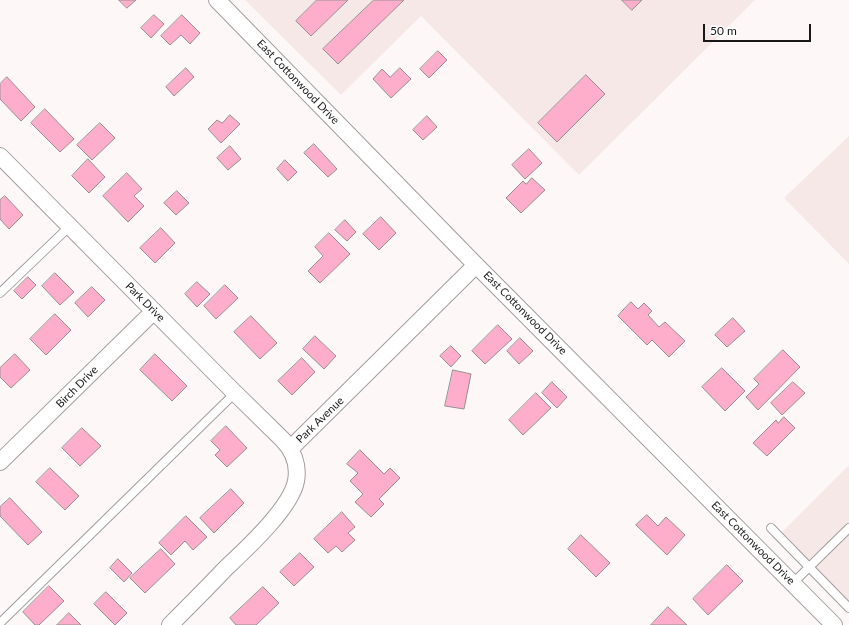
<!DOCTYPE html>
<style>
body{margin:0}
#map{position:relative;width:849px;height:625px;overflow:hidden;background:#fef7f7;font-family:Lato,sans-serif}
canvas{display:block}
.scale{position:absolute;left:703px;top:24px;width:108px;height:18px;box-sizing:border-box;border:2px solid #191717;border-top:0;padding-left:5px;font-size:12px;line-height:14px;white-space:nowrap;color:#191717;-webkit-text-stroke:3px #fff;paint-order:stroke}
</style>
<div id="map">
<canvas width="849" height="625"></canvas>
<div class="scale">50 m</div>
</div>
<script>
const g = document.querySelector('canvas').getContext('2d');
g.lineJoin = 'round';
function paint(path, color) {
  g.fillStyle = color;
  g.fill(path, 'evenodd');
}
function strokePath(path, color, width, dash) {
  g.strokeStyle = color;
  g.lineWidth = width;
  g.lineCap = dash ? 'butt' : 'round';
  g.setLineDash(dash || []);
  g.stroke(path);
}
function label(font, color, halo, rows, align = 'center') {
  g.font = font + ' Lato,sans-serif';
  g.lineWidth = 3.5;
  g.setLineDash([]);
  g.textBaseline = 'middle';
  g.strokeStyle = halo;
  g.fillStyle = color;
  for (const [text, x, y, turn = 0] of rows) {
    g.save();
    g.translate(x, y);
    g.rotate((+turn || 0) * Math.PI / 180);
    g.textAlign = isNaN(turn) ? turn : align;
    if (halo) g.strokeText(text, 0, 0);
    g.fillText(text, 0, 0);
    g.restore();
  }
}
paint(new Path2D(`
 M245 0H755L579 175 421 16 341 95Z
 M849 136V264L784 198Z
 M849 465V606L779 535Z`), '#f7e8e8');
const building = new Path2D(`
 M119 0H136L127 8Z
 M317 0H348L311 36 296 21Z
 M374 0H404L338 64 323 49Z
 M622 0H642L632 10Z
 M154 15 164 24 151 38 141 28Z
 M182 15 200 33 190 44 181 35 170 45 161 36Z
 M438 51 447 60 429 78 420 69Z
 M186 68 194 77 174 96 166 87Z
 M400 68 411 79 391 98 373 79 382 69 390 77Z
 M586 75 605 94 557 142 538 123Z
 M7 77 35 107 21 121 0 99V84Z
 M45 109 74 139 60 152 31 123Z
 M230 115 240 124 221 143 208 129 217 120 222 123Z
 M427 116 437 127 423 140 413 130Z
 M100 123 115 138 92 160 77 145Z
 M314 144 337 169 328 177 304 153Z
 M230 146 241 159 228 170 217 158Z
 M529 149 542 163 525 179 512 165Z
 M88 159 105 177 89 193 72 176Z
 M285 160 297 172 288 181 277 169Z
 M127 173 142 189 134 196 144 206 128 222 103 196Z
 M532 178 545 190 521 213 506 198 523 181 526 184Z
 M177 191 189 203 176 215 164 203Z
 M5 196 23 215 9 229 0 219V200Z
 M381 217 396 233 379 250 363 234Z
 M345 220 356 232 347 241 335 230Z
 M161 228 175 243 155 263 140 248Z
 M329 233 350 254 320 283 308 271 323 256 315 247Z
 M55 273 74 292 60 305 42 286Z
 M28 277 36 285 22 299 14 291Z
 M197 282 210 294 197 307 185 294Z
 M225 285 238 298 216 319 204 306Z
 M92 287 105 300 88 317 75 303Z
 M631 302 638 309 644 303 652 311 648 315 659 327 665 322 685 341 669 357 652 340 647 345 618 316Z
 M55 314 71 330 46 355 30 339Z
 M251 316 277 343 260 359 234 332Z
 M733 318 745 331 727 347 715 335Z
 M498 325 512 339 485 364 472 351Z
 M315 336 336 356 324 369 303 349Z
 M520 338 533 351 519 364 507 351Z
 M451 346 461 356 451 367 440 356Z
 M783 350 800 367 758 410 746 397 759 384 754 379Z
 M15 354 30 370 11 388 0 377V368Z
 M155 354 187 386 172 401 140 370Z
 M302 358 315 372 292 395 278 381Z
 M722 368 745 391 725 411 702 387Z
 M453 370 471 374 464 409 445 406Z
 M552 382 567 397 557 408 542 393Z
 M793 382 805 393 782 415 771 403Z
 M536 393 551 408 523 435 509 420Z
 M784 417 795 428 767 456 753 443 776 420 778 423Z
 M226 426 247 448 227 467 215 455 220 450 211 441Z
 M82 428 101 446 80 466 62 448Z
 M360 450 384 474 390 468 400 478 379 499 384 504 371 517 355 502 363 494 350 481 358 473 347 464Z
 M50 468 79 496 65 510 36 482Z
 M231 489 244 503 214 533 200 518Z
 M10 498 42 532 28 545 0 516V507Z
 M342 512 355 527 348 533 355 540 342 552 336 546 328 553 314 539Z
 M647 515 658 526 666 517 685 535 667 555 636 525Z
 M186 516 207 537 193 550 185 541 171 555 159 543Z
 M581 535 610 563 596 577 568 549Z
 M161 549 175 564 145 593 130 578Z
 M300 553 314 567 294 586 280 572Z
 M118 559 132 573 124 582 110 568Z
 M727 565 743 581 708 615 693 599Z
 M49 586 64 601 39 625H35L23 612Z
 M263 587 279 603 256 625H236L230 618Z
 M106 592 127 613 115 625 94 604Z
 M668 607 687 625H651Z
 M69 613 81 625H57Z`);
paint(building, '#feaecb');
strokePath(building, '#958f91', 1);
const lane = new Path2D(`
 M0 293 70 226
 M771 528 849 608
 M793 583 849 528
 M0 623 235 393`);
const street = new Path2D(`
 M217 0 476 265 834 625
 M0 156 230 388 282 439C293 450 299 465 296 481 291 508 246 549 226 568 208 587 189 606 170 625
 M290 449 476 265
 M0 462 154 311`);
strokePath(lane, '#a39d9d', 10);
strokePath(street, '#a39d9d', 18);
strokePath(lane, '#fff', 8);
strokePath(street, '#fff', 16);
label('11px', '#191717', '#fff', [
 ["East Cottonwood Drive",298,82,46],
 ["Park Drive",145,302,45],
 ["East Cottonwood Drive",525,313,45],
 ["Birch Drive",77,387,-45],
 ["Park Avenue",320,420,-44],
 ["East Cottonwood Drive",753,543,45]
]);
</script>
